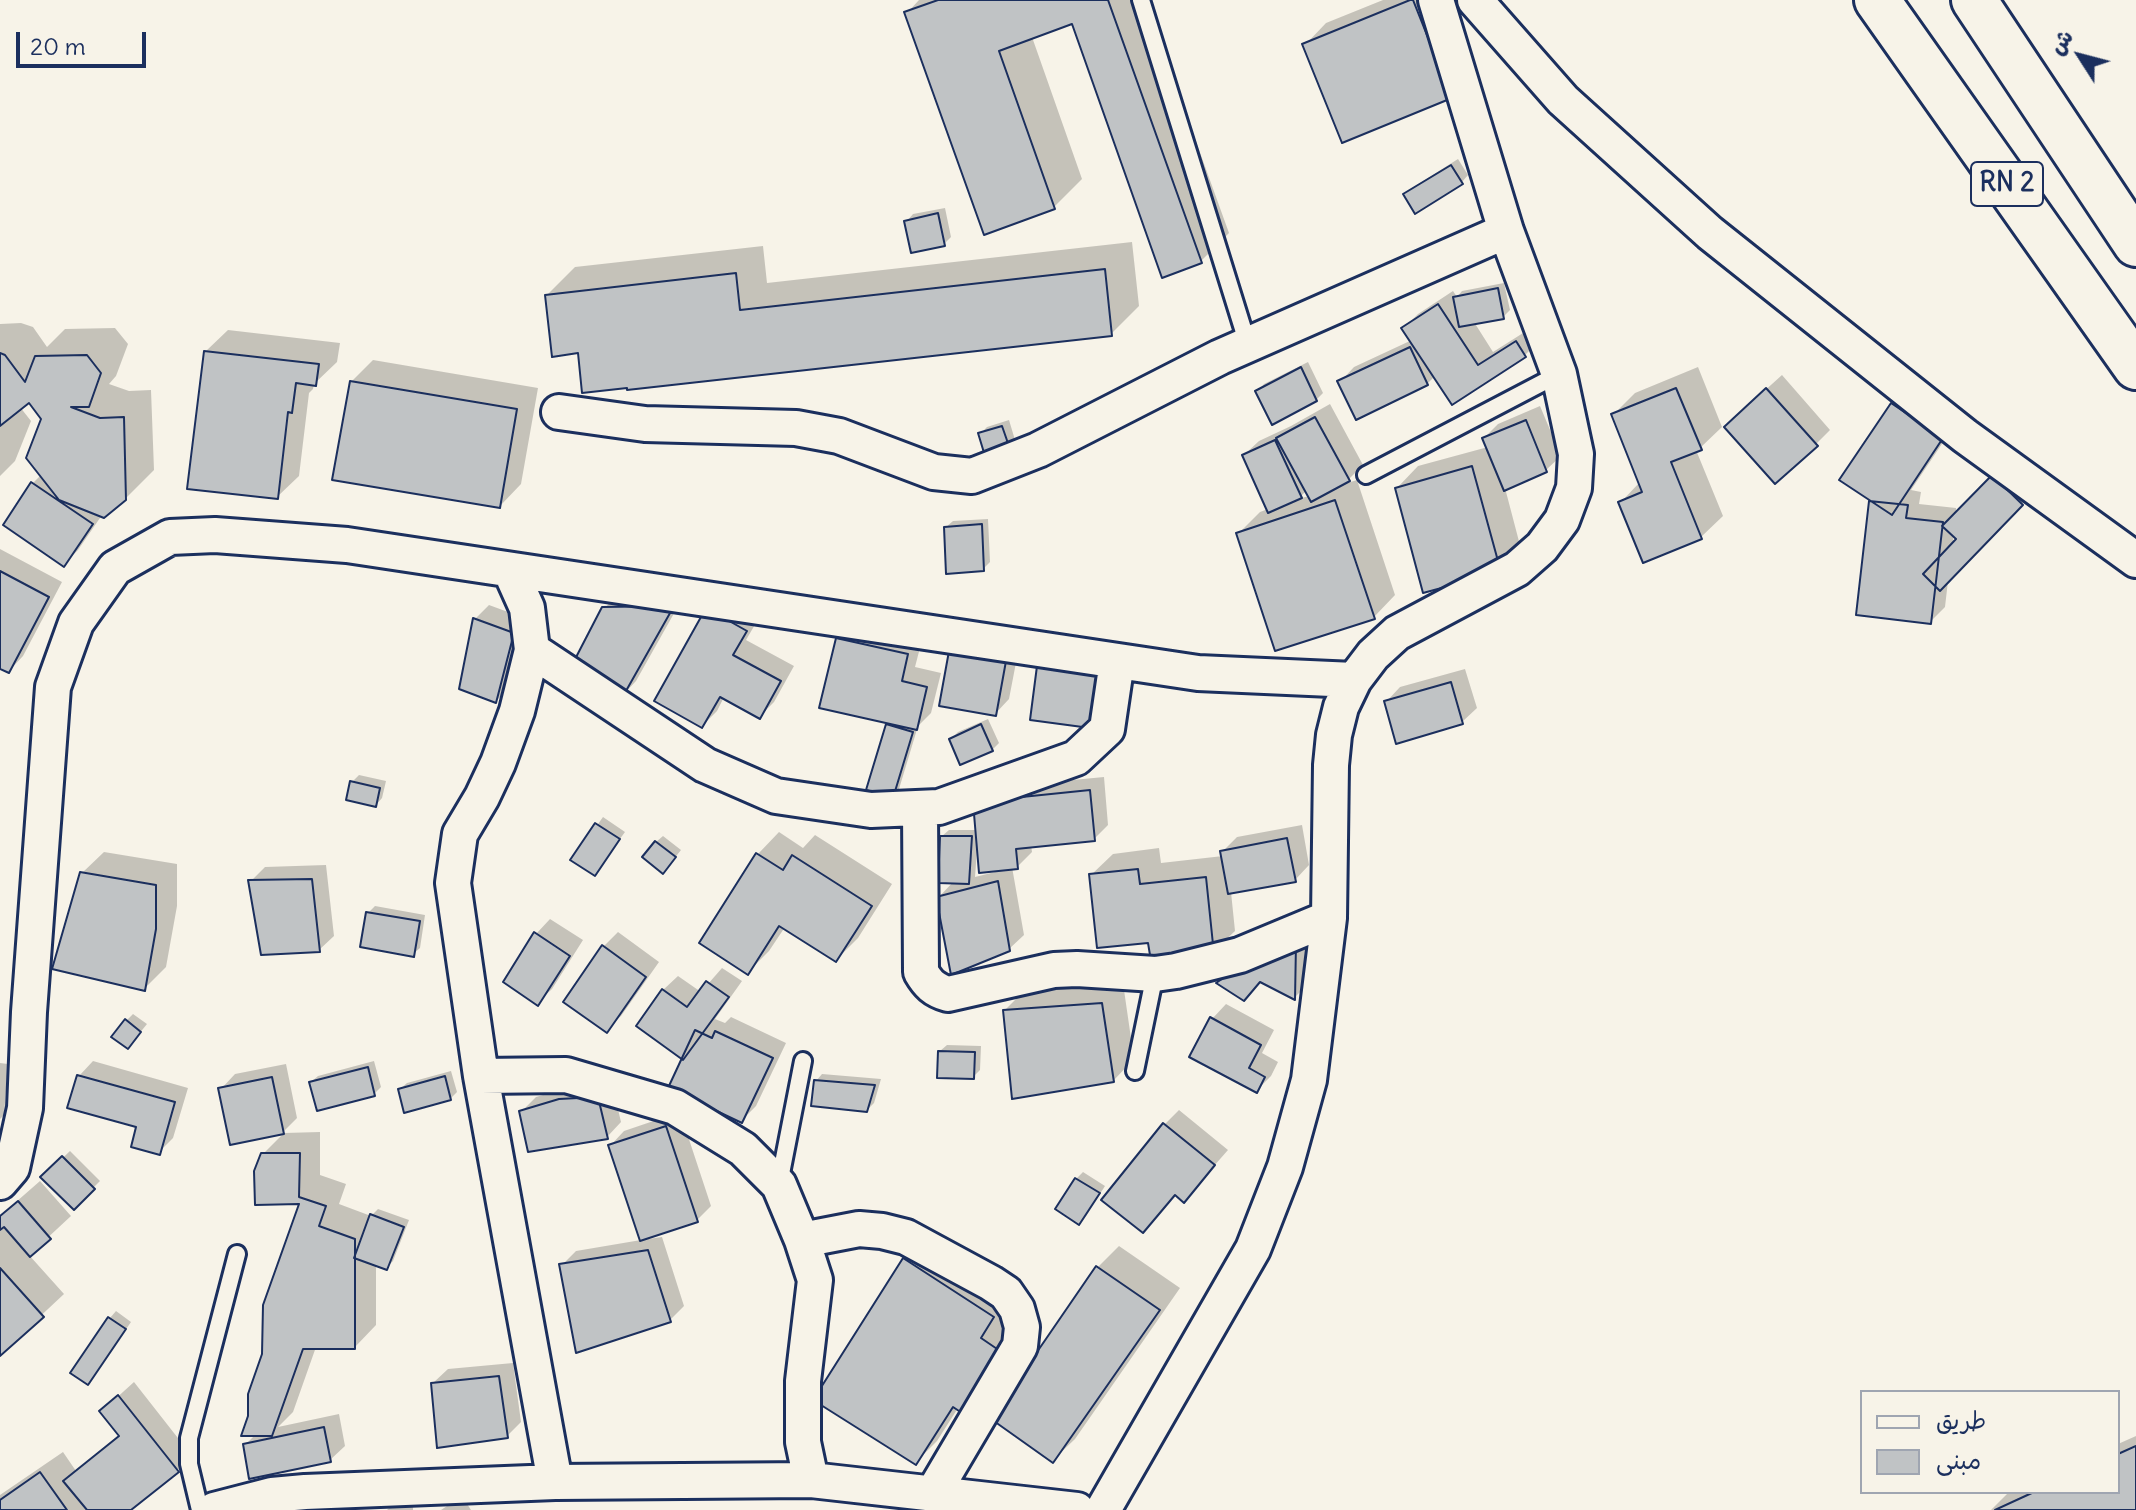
<!DOCTYPE html>
<meta charset="utf-8">
<style>
body{margin:0}
#map{position:relative;width:2136px;height:1510px;overflow:hidden;background:#f7f3e8;font-family:Delius,"Playpen Sans Arabic",sans-serif}
canvas{display:block}
.legend{position:absolute;left:1860px;top:1390px;width:260px;height:104px;box-sizing:border-box;background:#f7f3e8;border:2px solid #9fa5b1;margin:0;padding:10px 14px;list-style:none;font-size:24px;color:#1b2f5e}
.legend li{display:flex;align-items:center;gap:16px;height:40px}
.legend b{width:40px;border:2px solid #9fa5b1}
.north{position:absolute;left:2040px;top:16px;width:80px;height:80px;-webkit-text-stroke:6px #f7f3e8;paint-order:stroke;rotate:306deg;font-size:22px;font-weight:700;line-height:32px;text-align:center;color:#1b2f5e}
.north::after{content:'';display:block;margin:auto;width:28px;height:36px;background:#1b2f5e;clip-path:polygon(50% 0,100% 100%,50% 72%,0 100%)}
.scale{position:absolute;left:16px;top:32px;width:130px;height:36px;box-sizing:border-box;border:4px solid #1b2f5e;border-top:0;padding-left:10px;font-size:24px;line-height:28px;white-space:nowrap;color:#1b2f5e;-webkit-text-stroke:6px #f7f3e8;paint-order:stroke}
</style>
<div id="map">
<canvas width="2136" height="1510"></canvas>
<ul class="legend">
<li><b style="height:10px;background:#f7f3e8"></b>طريق</li>
<li><b style="height:22px;background:#c0c3c5"></b>مبنى</li>
</ul>
<div class="north">ش</div>
<div class="scale">20 m</div>
</div>
<script>
const g = document.querySelector('canvas').getContext('2d');
g.lineJoin = 'round';
function paint(path, color) {
  g.fillStyle = color;
  g.fill(path, 'evenodd');
}
function strokePath(path, color, width, dash) {
  g.strokeStyle = color;
  g.lineWidth = width;
  g.lineCap = dash ? 'butt' : 'round';
  g.setLineDash(dash || []);
  g.stroke(path);
}
function label(font, color, halo, rows, align = 'center') {
  g.font = font + ' Delius,sans-serif';
  g.lineWidth = 6;
  g.setLineDash([]);
  g.textBaseline = 'middle';
  g.strokeStyle = halo;
  g.fillStyle = color;
  for (const [text, x, y, turn = 0] of rows) {
    g.save();
    g.translate(x, y);
    g.rotate((+turn || 0) * Math.PI / 180);
    g.textAlign = isNaN(turn) ? turn : align;
    if (halo) g.strokeText(text, 0, 0);
    g.fillText(text, 0, 0);
    g.restore();
  }
}
paint(new Path2D(`
 M919 0H1145L1229 233 1201 261 1073 22 1032 37 1082 179 1054 207 907 13Z
 M1383 0H1442L1473 75 1305 45 1326 23Z
 M1458 159 1468 175 1462 182 1406 195 1412 188Z
 M945 208 951 237 944 244 907 221 913 214Z
 M1132 242 1139 306 1111 334 579 351 547 295 575 267 763 246 767 283Z
 M1504 283 1510 310 1503 317 1474 322 1493 352 1531 328 1539 341 1525 355 1435 376 1427 384 1340 382 1354 367 1412 340 1404 328 1418 314 1453 291 1457 297 1462 291Z
 M21 323 33 327 47 347 65 329 115 328 128 344 116 376 109 384 129 391 151 390 154 470 125 499 102 515 78 550 64 564 5 525 33 483 41 475 44 419 29 400 20 407 31 421 15 461 0 476V324Z
 M228 330 340 343 337 362 314 384 313 389 309 393 299 476 277 497 206 351Z
 M373 360 538 388 521 484 500 506 351 382Z
 M1308 362 1323 393 1316 400 1258 391 1264 384Z
 M1698 367 1722 427 1700 448 1696 450 1723 516 1701 537 1621 502 1640 482 1613 415 1635 393Z
 M1782 375 1830 430 1816 444 1741 412Z
 M1907 390 1956 423 1911 490 1921 492 1919 504 1956 508V515L2008 462 2036 489 1948 581 1945 607 1931 621 1873 500 1842 479 1893 404ZM1954 534 1959 539 1952 546Z
 M1330 404 1363 465 1344 484 1357 480 1395 595 1374 617 1238 534 1260 512 1268 509 1244 455 1259 441 1291 426ZM1307 490 1309 496 1298 499Z
 M1540 406 1561 456 1546 470 1505 488 1521 549 1500 570 1397 488 1418 466 1488 447 1484 438 1498 424Z
 M1009 420 1015 440 1009 447 980 434 987 427Z
 M988 519 990 562 983 569 946 527 953 521Z
 M0 549 62 582 23 656 9 671 0 666Z
 M686 592 636 681 622 696 604 609 618 594Z
 M489 605 527 619 510 687 496 701 475 619Z
 M707 609 760 616 746 640 794 666 774 702 760 716 724 697 717 711 702 726Z
 M852 625 922 640 915 667 941 673 931 713 918 726 899 789 892 796 888 725 891 722 838 639Z
 M1019 647 1009 699 995 714 942 704Z
 M1465 669 1477 708 1462 722 1386 702 1400 687Z
 M988 719 999 743 992 750 951 739 958 732Z
 M359 775 386 781 382 798 376 805 352 782Z
 M1104 777 1108 825 1094 839 1031 845 1032 852 1017 867H1012L1024 935 1009 949 938 898 954 881 942 836 949 830H977L989 788ZM977 850H979L999 871 975 877Z
 M603 817 625 832 595 873 573 859Z
 M1302 825 1309 865 1295 880 1231 892 1235 931 1213 952 1150 941 1091 875 1113 854 1159 848 1161 863 1223 856 1222 852 1237 837Z
 M779 832 803 848 815 835 892 884 858 938 836 960 785 927 769 951 748 972 701 943 758 854Z
 M663 836 681 850 670 864 656 842Z
 M104 852 177 864V906L166 967 144 989 82 873Z
 M326 865 334 936 319 950 251 881 265 867Z
 M375 906 425 915 420 948 413 954 368 913Z
 M550 919 583 940 552 989 537 1003 536 934Z
 M1309 930V983L1295 997 1261 980 1219 983 1233 969Z
 M618 932 659 962 621 1016 606 1030 603 947Z
 M722 968 742 981 715 1019 725 1023 731 1017 786 1043 756 1106 742 1120 684 1058 663 990 678 976 701 992Z
 M1123 983 1134 1059 1113 1081 1005 1010 1026 989Z
 M1226 1004 1274 1030 1262 1053 1278 1062 1271 1076 1256 1091 1212 1019Z
 M133 1014 147 1024 134 1040 127 1020Z
 M947 1045 981 1046 980 1070 973 1077 940 1051Z
 M93 1061 188 1088 173 1138 159 1152 139 1126 79 1076Z
 M374 1061 381 1087 374 1094 311 1082 318 1076Z
 M0 1063 8 1064 4 1115 0 1119Z
 M286 1064 297 1118 283 1132 221 1089 235 1074Z
 M451 1071 457 1092 450 1099 400 1089 407 1083Z
 M822 1074 881 1079 874 1103 867 1110 816 1081Z
 M612 1084 621 1122 607 1137 521 1112 536 1097 575 1086Z
 M1179 1110 1228 1150 1184 1200 1176 1193 1143 1231 1164 1125Z
 M680 1112 711 1206 697 1220 648 1237V1239L662 1237 684 1306 670 1320 562 1265 576 1251 641 1240 610 1146 624 1131Z
 M320 1132V1175L346 1184 339 1204 371 1216 378 1209 409 1220 393 1261 386 1268 376 1264V1325L355 1347H316L293 1412 278 1427 339 1414 345 1446 330 1460 245 1445 256 1434 264 1354 302 1202 262 1155 284 1133Z
 M70 1151 100 1181 74 1207 43 1177Z
 M1083 1172 1105 1186 1086 1216 1079 1222 1076 1179Z
 M40 1181 71 1216 29 1255 64 1294 0 1354V1216Z
 M926 1238 1015 1295 1001 1316 1024 1331 958 1408 937 1441 916 1462 905 1259Z
 M1119 1246 1180 1288 1075 1439 1053 1460 1097 1268Z
 M116 1311 131 1322 94 1376 87 1383 110 1318Z
 M513 1363 521 1422 507 1436 433 1383 448 1369Z
 M134 1382 192 1456 178 1470 128 1510H0V1495L63 1452 76 1471 120 1434 102 1411Z
 M2136 1436V1510H1991L2007 1494 2012 1492H2118V1444Z
 M462 1496 471 1510H441Z
 M413 1506V1510H387L390 1507Z`), '#0003');
const building = new Path2D(`
 M938 0H1108L1202 263 1162 278 1072 24 999 51 1055 209 984 235 904 12Z
 M1410 0H1413L1452 98 1342 143 1302 44Z
 M1451 165 1463 184 1415 214 1403 194Z
 M938 213 945 246 911 253 904 221Z
 M1105 269 1112 336 627 390V388L582 393 578 353 552 357 545 295 736 273 740 310Z
 M1498 288 1504 319 1459 327 1453 297Z
 M1438 304 1478 365 1516 341 1526 357 1452 405 1401 328Z
 M1410 347 1428 385 1356 420 1337 381Z
 M204 351 319 364 316 386 296 383 292 413 288 412 278 499 187 489Z
 M0 353 5 355 25 382 35 356 87 355 101 373 89 407H71L100 418 124 417 126 500 104 518 59 500 26 458 41 419 29 403 0 426Z
 M1301 367 1317 401 1272 425 1255 391Z
 M350 381 517 409 500 508 332 480Z
 M1676 388 1702 450 1671 462 1702 539 1643 563 1618 502 1642 492 1611 414Z
 M1766 388 1818 446 1775 484 1724 427Z
 M1891 403 1943 438 1892 515 1839 480Z
 M1315 417 1350 481 1311 502 1276 438Z
 M1526 420 1547 472 1504 491 1482 438Z
 M1002 426 1010 449 985 456 978 433Z
 M1275 440 1302 498 1268 513 1242 455Z
 M1472 466 1501 572 1423 593 1395 488Z
 M1992 475 2023 505 1940 591 1923 574 1956 539 1942 526Z
 M31 482 93 524 64 567 3 525Z
 M1335 500 1375 619 1275 651 1236 533Z
 M1869 501 1908 505 1906 518 1943 522 1931 624 1856 615Z
 M982 524 984 571 946 574 944 527Z
 M0 571 49 597 9 673 0 669Z
 M674 606 622 698 572 665 602 607Z
 M706 608 747 631 733 655 781 681 760 719 720 697 702 728 654 701Z
 M473 618 514 633 496 703 459 689Z
 M836 638 908 654 902 681 927 687 917 730 819 708Z
 M949 651 1006 661 996 716 939 706Z
 M1037 666 1097 674 1090 728 1030 720Z
 M1451 682 1463 724 1396 744 1384 701Z
 M886 724 913 732 893 798 866 790Z
 M981 724 993 751 960 765 949 739Z
 M350 781 380 788 376 807 346 800Z
 M1090 790 1095 841 1016 849 1018 869 979 873 973 802Z
 M595 823 620 839 595 876 570 860Z
 M940 836H972L969 884 938 883Z
 M1287 838 1296 882 1228 894 1220 851Z
 M655 841 676 857 663 874 642 857Z
 M756 853 783 870 792 855 872 906 836 962 779 926 748 975 699 943Z
 M1138 869 1140 884 1206 877 1214 954 1151 961 1148 943 1097 948 1089 874Z
 M80 872 156 885V929L145 991 52 969Z
 M312 879 320 952 261 955 248 880Z
 M998 881 1010 951 951 975 936 897Z
 M366 912 420 921 414 957 360 947Z
 M534 932 570 956 538 1006 503 982Z
 M1296 943 1295 1000 1260 982 1244 1001 1216 983 1273 944Z
 M602 945 646 977 607 1033 563 1002Z
 M706 981 729 997 683 1060 636 1026 662 989 687 1007Z
 M1102 1003 1114 1082 1012 1099 1003 1010Z
 M1210 1017 1261 1045 1249 1068 1265 1077 1257 1093 1189 1057Z
 M125 1019 141 1032 128 1049 111 1037Z
 M695 1030 712 1038 715 1031 773 1058 742 1123 668 1088Z
 M938 1051 975 1052 974 1079 937 1078Z
 M368 1067 375 1096 317 1111 309 1082Z
 M77 1075 175 1102 160 1155 131 1147 136 1127 67 1108Z
 M445 1076 451 1100 404 1113 398 1089Z
 M272 1077 284 1134 230 1145 218 1088Z
 M814 1080 875 1085 867 1112 811 1106Z
 M598 1097 608 1139 528 1152 519 1111 559 1099Z
 M1163 1123 1215 1165 1184 1203 1175 1195 1143 1233 1101 1200Z
 M666 1126 698 1222 640 1241 608 1145Z
 M261 1153H300L299 1197 326 1206 319 1226 355 1239V1349H303L272 1436H241L248 1416V1394L262 1354 263 1305 299 1204 255 1205 254 1171Z
 M62 1156 95 1189 74 1210 40 1177Z
 M1075 1178 1100 1193 1079 1225 1055 1209Z
 M18 1201 51 1239 30 1257 4 1227 0 1230V1216Z
 M370 1214 404 1227 387 1270 354 1258Z
 M648 1250 671 1322 576 1353 559 1264Z
 M903 1258 994 1317 981 1338 1003 1353 965 1415 953 1407 916 1465 813 1400Z
 M1096 1266 1160 1310 1053 1463 991 1419Z
 M0 1268 44 1317 0 1356Z
 M108 1317 126 1329 88 1385 70 1373Z
 M499 1376 508 1438 437 1448 431 1383Z
 M118 1395 179 1472 131 1510H87L63 1481 119 1436 99 1411Z
 M324 1427 331 1462 249 1479 243 1444Z
 M2136 1446V1510H1995L2034 1492H2118V1454Z
 M40 1472 67 1510H0V1500Z`);
paint(building, '#c0c3c5');
strokePath(building, '#1b2f5e', 2);
const service = new Path2D(`
 M1141 0 1248 345
 M1366 475 1559 374
 M1135 1071 1155 974
 M779 1184 803 1061
 M200 1510 189 1464V1438L237 1254`);
const minor = new Path2D(`
 M1475 0 1563 100 1710 233 1965 436 2136 560
 M559 412 645 424 796 428 839 436 934 472 972 476 1038 450 1220 357 1506 231
 M510 570 527 608 532 650 517 711 498 763 482 797 460 834 453 883 481 1076 555 1482
 M532 650 705 765 776 796 871 810 939 807 1076 758 1107 729 1117 661
 M920 808 921 972C928 984 934 990 948 994L1054 970 1077 969 1155 974 1176 971 1240 955 1329 918
 M481 1076 566 1075 675 1107 743 1149 779 1185 802 1240 815 1280 803 1381V1442L811 1480
 M0 1182 12 1168 25 1108 29 1012 53 687 76 623 115 568 170 537 215 535 347 545 1198 673 1354 680
 M802 1240 859 1229 882 1231 906 1237 991 1283 1006 1293 1017 1309 1022 1327 1020 1346 932 1495
 M214 1510 272 1495 305 1492 555 1482 811 1480 1077 1510
 M1103 1510 1253 1249 1285 1167 1309 1080 1329 918 1331 765 1334 735 1341 707 1354 680 1373 655 1397 633 1517 569 1542 547 1562 520 1574 488 1576 454 1559 374 1506 231 1436 0`);
const trunk = new Path2D(`
 M1877 0 2136 367
 M1974 0 2136 244`);
strokePath(service, '#1b2f5e', 22);
strokePath(minor, '#1b2f5e', 40);
strokePath(trunk, '#1b2f5e', 50);
strokePath(service, '#f7f3e8', 16);
strokePath(minor, '#f7f3e8', 34);
strokePath(trunk, '#f7f3e8', 44);
for (const [x, y, w] of [
 [2007,184,72]
]) {
  const box = new Path2D();
  box.roundRect(x - w / 2, y - 22, w, 44, 6);
  g.fillStyle = '#f7f3e8';
  g.fill(box);
  strokePath(box, '#1b2f5e', 2);
}
label('bold 26px', '#1b2f5e', null, [
 ["RN 2",2007,184]
]);
</script>
